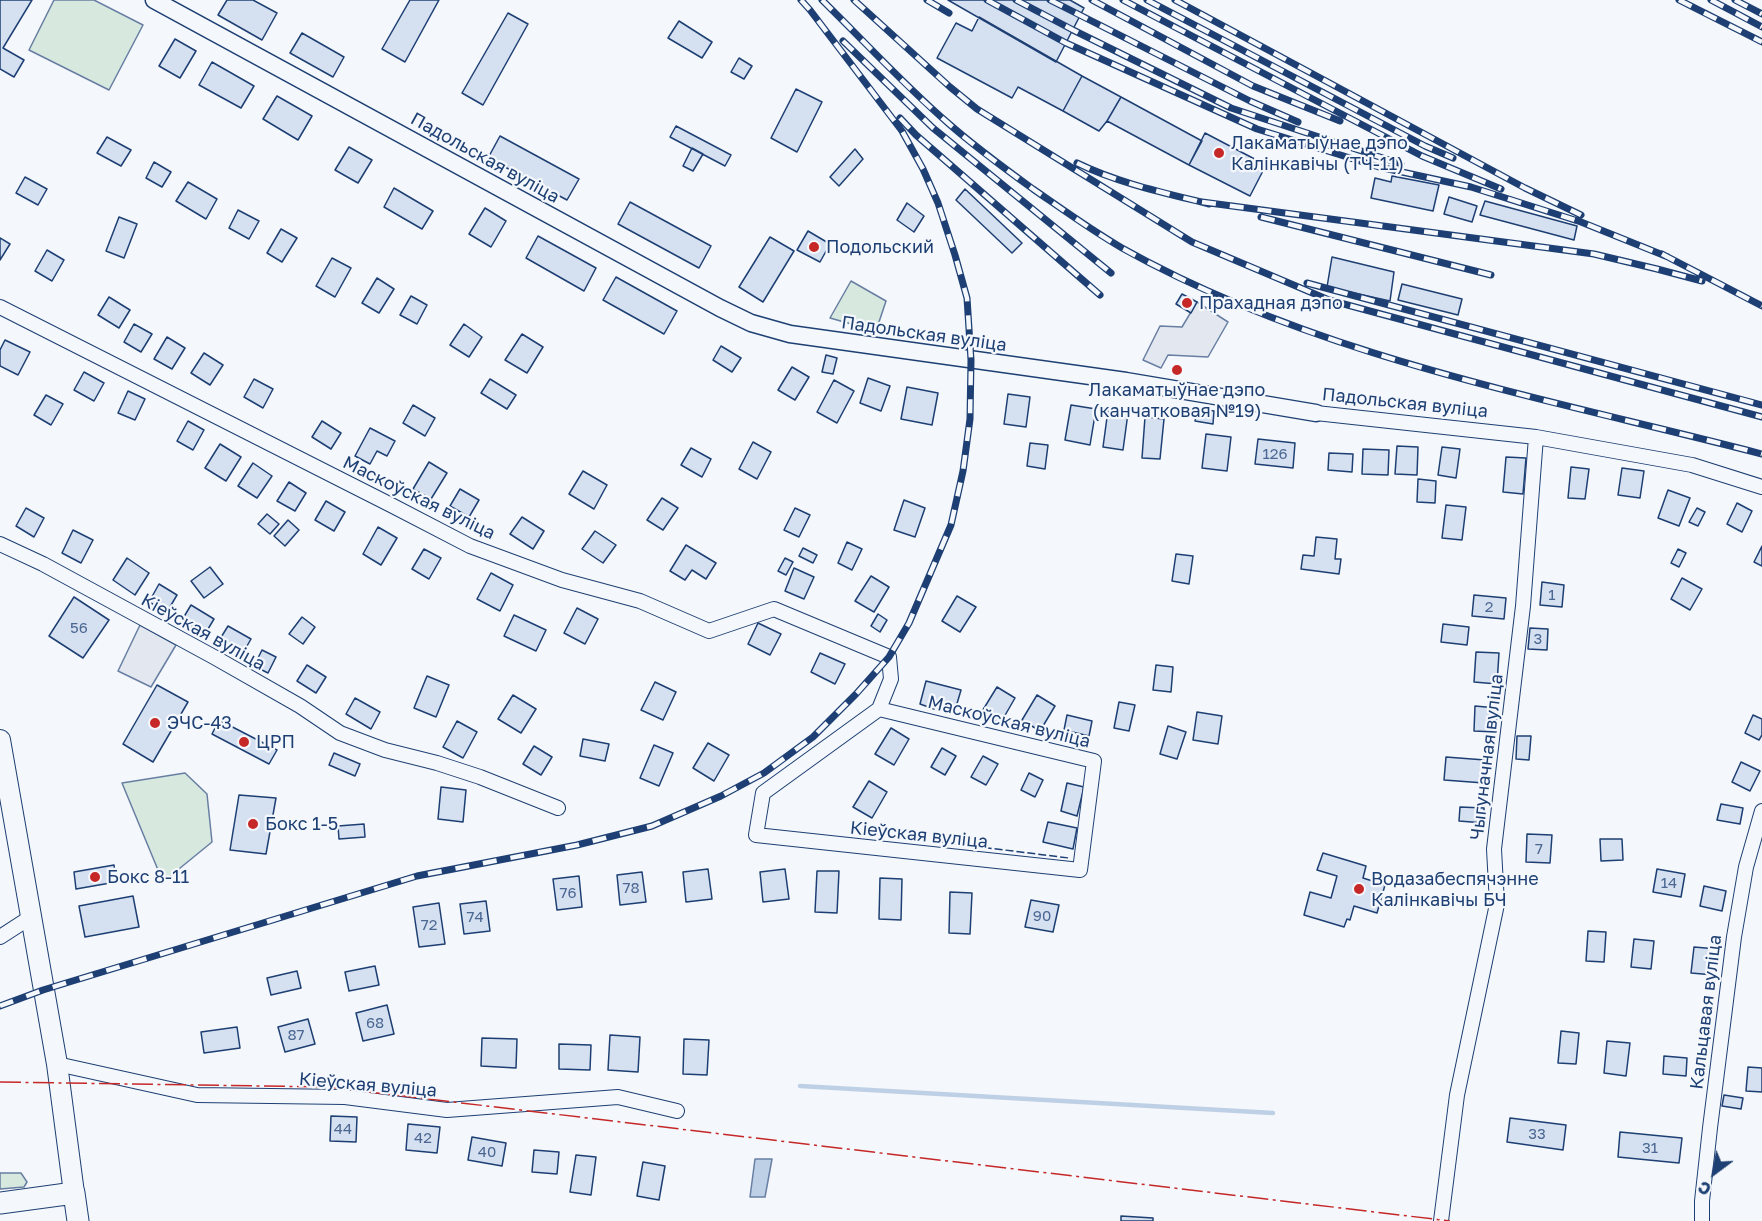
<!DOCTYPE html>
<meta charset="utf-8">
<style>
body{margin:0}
#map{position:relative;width:1762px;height:1221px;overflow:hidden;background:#f4f7fb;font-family:"Golos Text",sans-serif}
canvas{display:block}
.north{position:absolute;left:1684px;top:1143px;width:60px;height:60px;-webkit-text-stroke:4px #f4f7fb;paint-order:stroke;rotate:212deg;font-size:16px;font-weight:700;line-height:24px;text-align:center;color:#1d3f73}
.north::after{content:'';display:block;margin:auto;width:21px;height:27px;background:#1d3f73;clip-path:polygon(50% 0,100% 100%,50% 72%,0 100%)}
</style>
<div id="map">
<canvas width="1762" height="1221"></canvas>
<div class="north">С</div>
</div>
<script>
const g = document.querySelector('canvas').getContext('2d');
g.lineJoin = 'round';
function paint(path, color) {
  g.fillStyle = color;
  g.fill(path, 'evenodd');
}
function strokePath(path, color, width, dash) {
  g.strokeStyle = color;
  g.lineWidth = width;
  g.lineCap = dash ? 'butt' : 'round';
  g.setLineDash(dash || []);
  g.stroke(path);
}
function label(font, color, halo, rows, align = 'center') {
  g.font = font + ' "Golos Text",sans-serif';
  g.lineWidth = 4.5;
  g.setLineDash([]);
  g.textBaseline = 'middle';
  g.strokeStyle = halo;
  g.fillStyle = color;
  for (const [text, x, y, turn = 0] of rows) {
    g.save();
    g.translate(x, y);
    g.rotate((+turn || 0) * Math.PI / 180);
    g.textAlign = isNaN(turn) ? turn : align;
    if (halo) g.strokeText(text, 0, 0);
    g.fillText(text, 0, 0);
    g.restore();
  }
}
const green = new Path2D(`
 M54 0H94L143 25 109 90 29 50Z
 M851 281 886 301 876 331 830 318Z
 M185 773 207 794 212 842 163 882 122 783Z
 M0 1173H21L27 1182 24 1187 0 1189Z`);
paint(green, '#d7e8df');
strokePath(green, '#687fa3', 1.5);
const parking = new Path2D(`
 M1197 302 1228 322 1208 357 1168 355 1161 368 1143 360 1160 326 1182 327Z
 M140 625 176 645 151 687 118 671Z`);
paint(parking, '#e3e8f0');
strokePath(parking, '#687fa3', 1.5);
const water = new Path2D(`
 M755 1159H772L765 1197H750Z`);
paint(water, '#bed0e5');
strokePath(water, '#687fa3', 1.5);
strokePath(new Path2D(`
 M800 1086 1273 1113`), '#bed0e5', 4.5);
const building = new Path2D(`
 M0 0H32L3 48 24 60 14 77 0 69Z
 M227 0H253L277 13 262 40 218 15Z
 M410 0H439L405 62 382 49Z
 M948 0H1070L1084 8 1056 62Z
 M508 13 528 24 483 105 462 93Z
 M979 17 1082 76 1063 111 1018 87 1012 98 937 58 956 23 972 31Z
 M679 21 712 42 702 58 668 38Z
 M302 33 344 57 333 77 290 53Z
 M175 39 196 51 180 78 159 66Z
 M739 58 752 66 744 79 731 72Z
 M212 62 254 86 241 108 199 85Z
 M1082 76 1121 97 1107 121 1099 131 1063 111Z
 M796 89 822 102 797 152 771 138Z
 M277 96 312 116 298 140 263 119Z
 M1121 97 1202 141 1189 165 1107 121Z
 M676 126 731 155 725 166 670 137Z
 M1205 133 1266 165 1250 196 1189 165Z
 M500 136 579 179 567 200 488 158Z
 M107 137 131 150 121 166 97 153Z
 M349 147 372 160 358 183 335 170Z
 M692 148 703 154 693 171 683 166Z
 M855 149 863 159 839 186 830 177Z
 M154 162 171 172 162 187 146 178Z
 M1392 176 1439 185 1433 211 1371 198 1375 178 1391 182Z
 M25 177 47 189 38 205 16 193Z
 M188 182 217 199 206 219 176 201Z
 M394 188 433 211 422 229 384 207Z
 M965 189 1022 243 1012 253 956 200Z
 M1449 197 1477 206 1472 222 1444 214Z
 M1485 201 1577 226 1574 240 1480 215Z
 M630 202 711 246 699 268 618 224Z
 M907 203 924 216 914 232 897 220Z
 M485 208 506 221 491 247 469 234Z
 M238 210 259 221 249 239 229 228Z
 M119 217 137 224 124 258 106 251Z
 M281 229 297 238 282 262 267 253Z
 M808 231 830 244 820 262 797 250Z
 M538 236 596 268 584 291 526 258Z
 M770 237 794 251 763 302 739 287Z
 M0 238 10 244 0 260Z
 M47 250 64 260 52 281 35 271Z
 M1332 257 1394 272 1390 301 1327 287Z
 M332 258 351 268 335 297 316 286Z
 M616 277 677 311 664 334 603 300Z
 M377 278 394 289 379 313 362 303Z
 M1402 284 1462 299 1458 315 1398 300Z
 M1182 294 1197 302 1191 313 1176 304Z
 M411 296 427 305 417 324 400 315Z
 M109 297 130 310 119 328 98 315Z
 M134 324 152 334 141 352 124 342Z
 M464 324 482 337 469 357 450 345Z
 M522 334 543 347 527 373 505 360Z
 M167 337 185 348 172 369 154 359Z
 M5 340 30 352 18 375 0 366V350Z
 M721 346 741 358 732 372 713 360Z
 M204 353 223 365 210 385 191 373Z
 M826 355 837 358 833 374 822 372Z
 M792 367 809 377 795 400 778 390Z
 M84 372 104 383 94 401 74 390Z
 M868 378 890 386 881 411 860 403Z
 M254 379 273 389 263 408 244 397Z
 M490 379 516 395 507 409 481 393Z
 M834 380 854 391 837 423 817 412Z
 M907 387 938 393 932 425 901 419Z
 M128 391 145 399 135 420 118 413Z
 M1008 394 1030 397 1026 427 1004 424Z
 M46 395 63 404 51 425 34 415Z
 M413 405 435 418 425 436 403 423Z
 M1071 405 1096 409 1090 445 1065 440Z
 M1197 408 1214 411 1213 424 1195 421Z
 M1108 410 1128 413 1123 450 1103 447Z
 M1145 417 1164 419 1160 459 1142 458Z
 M188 421 204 430 193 450 177 441Z
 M322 421 341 433 331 449 312 437Z
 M370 428 395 441 387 456 377 451 370 464 355 456Z
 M1206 434 1231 437 1227 471 1202 468Z
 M1258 439 1295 443 1293 468 1255 464Z
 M753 442 771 452 757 479 739 469Z
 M1030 443 1048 445 1045 469 1027 466Z
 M220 444 241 457 226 481 205 468Z
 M1397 446 1418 447 1417 475 1395 474Z
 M1442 447 1460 449 1456 478 1438 475Z
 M691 448 711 459 702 477 681 465Z
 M1363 449 1389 450 1388 475 1362 474Z
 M1329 453 1353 454 1352 472 1328 470Z
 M1506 457 1526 458 1523 494 1503 492Z
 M429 462 447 473 431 499 413 489Z
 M253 463 272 476 257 498 238 486Z
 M1571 467 1589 469 1585 499 1568 498Z
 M1622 468 1644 471 1640 498 1618 495Z
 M583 471 607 485 594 509 569 494Z
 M1418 479 1436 481 1435 503 1417 502Z
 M289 482 306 493 295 511 277 501Z
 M460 489 479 500 469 517 450 506Z
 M1668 490 1690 498 1679 526 1658 518Z
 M662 498 678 508 663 530 647 520Z
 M904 500 925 508 915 537 894 530Z
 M326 501 345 512 334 531 315 520Z
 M1737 503 1752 511 1742 532 1727 524Z
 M1446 505 1466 507 1462 540 1442 538Z
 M26 508 44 518 34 537 16 526Z
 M795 508 810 515 799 537 784 530Z
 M1697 508 1705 512 1698 526 1689 522Z
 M267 514 279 524 270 534 258 524Z
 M522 517 544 531 533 549 510 534Z
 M288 520 299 530 285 546 274 536Z
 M378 527 397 538 381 565 363 554Z
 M73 530 93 540 81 563 62 553Z
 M595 531 616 545 603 563 582 549Z
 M1316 537 1337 539 1335 559H1341L1339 574 1301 569 1303 555 1314 556Z
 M847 542 862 549 852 570 838 563Z
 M686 545 716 563 706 579 692 570 685 580 670 571Z
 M1762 546V566L1754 562Z
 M803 548 817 555 813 563 799 556Z
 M424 549 441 558 429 579 412 569Z
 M1678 549 1686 553 1679 567 1671 563Z
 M1176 554 1193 556 1189 584 1172 581Z
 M127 558 149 573 135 595 113 580Z
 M785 558 793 562 786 575 778 571Z
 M210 567 223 584 204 598 191 581Z
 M794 568 814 577 804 599 785 591Z
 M491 573 513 585 500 611 477 599Z
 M871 576 889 587 874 612 855 601Z
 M1682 578 1702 589 1690 610 1671 599Z
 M1542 582 1564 585 1562 607 1540 605Z
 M159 584 177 595 167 612 149 602Z
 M1474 595 1506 598 1504 619 1472 616Z
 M957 596 976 607 960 632 942 621Z
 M74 597 109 620 83 658 49 636Z
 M191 605 214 619 205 634 182 620Z
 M577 608 598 619 585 644 564 633Z
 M878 614 887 620 880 632 871 626Z
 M514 615 546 630 536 651 504 636Z
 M302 617 315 627 303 644 289 634Z
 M758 623 781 634 770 655 748 644Z
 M1443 624 1469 627 1467 645 1441 642Z
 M228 626 251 639 243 653 220 639Z
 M1530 628 1548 629 1547 650 1528 649Z
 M262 650 276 657 268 673 254 666Z
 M1476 652 1499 653 1497 684 1474 682Z
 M820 653 845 664 835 684 811 672Z
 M307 665 326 677 316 693 297 681Z
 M1156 665 1173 667 1171 692 1153 690Z
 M427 676 449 685 436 717 414 708Z
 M926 681 961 690 956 707 936 701 934 709 920 704Z
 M655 682 676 692 663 720 641 710Z
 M157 685 188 702 153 762 123 744Z
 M997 687 1015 698 1000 724 981 713Z
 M513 695 536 709 521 733 498 719Z
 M1037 695 1055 706 1040 731 1022 720Z
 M355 698 380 712 371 729 346 714Z
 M1119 702 1135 705 1129 731 1114 728Z
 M1475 706 1497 708 1496 732 1474 731Z
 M1197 712 1222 716 1218 744 1193 740Z
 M1067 715 1092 721 1089 736 1064 730Z
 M1753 715 1762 719V735L1759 740 1745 733Z
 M219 720 277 750 269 764 212 734Z
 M1022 720 1028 724 1023 731 1017 727Z
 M457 721 477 732 463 758 443 747Z
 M1168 726 1186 732 1177 759 1160 754Z
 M891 728 909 739 894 765 875 754Z
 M1517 736H1531L1529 760 1516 759Z
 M583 739 609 744 605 761 580 756Z
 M708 743 729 755 714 781 693 768Z
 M654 745 673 753 659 786 640 778Z
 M534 746 552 757 541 775 523 764Z
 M942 748 956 756 945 775 931 767Z
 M334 753 360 764 355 776 329 765Z
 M983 756 998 764 986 785 971 777Z
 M1446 757 1485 760 1484 783 1444 780Z
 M1741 762 1760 771 1750 791 1732 782Z
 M1029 773 1043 780 1035 797 1021 790Z
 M869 781 887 792 872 818 853 807Z
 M1067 783 1084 787 1077 816 1061 811Z
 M441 787 466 790 463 822 438 819Z
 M239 795 276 798 266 854 230 850Z
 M1721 804 1743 808 1740 824 1717 820Z
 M1460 807 1484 808V823L1459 821Z
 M1048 822 1077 828 1073 849 1043 842Z
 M364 824 365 837 339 839 338 826Z
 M1527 834 1552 835 1550 863 1526 862Z
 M1600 839H1622L1623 860 1601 861Z
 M1323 853 1366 866 1363 878 1385 885 1377 913 1354 906 1350 920 1347 919 1344 927 1304 915 1310 892 1331 898 1337 876 1317 870Z
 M114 865 116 882 76 889 74 872Z
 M708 869 712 899 686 902 683 872Z
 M785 869 789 899 763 902 760 872Z
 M1657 869 1685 874 1681 897 1653 892Z
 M817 871H839L837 913 815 912Z
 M642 872 646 902 620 905 617 875Z
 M579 876 582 907 557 910 553 879Z
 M880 878 902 879 901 920 879 919Z
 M1704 886 1726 891 1722 911 1700 906Z
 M950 892 972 893 970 934 949 933Z
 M133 896 139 927 85 937 79 906Z
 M1031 900 1059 905 1053 932 1025 927Z
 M486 901 490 931 464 934 460 904Z
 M439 903 445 944 419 947 413 907Z
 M1588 931 1606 932 1604 962 1586 961Z
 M1634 939 1654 941 1651 969 1631 967Z
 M1694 947 1717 949 1714 975 1691 973Z
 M375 966 379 985 349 991 345 972Z
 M297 971 301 988 271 995 267 978Z
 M387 1005 394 1034 363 1041 356 1013Z
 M308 1019 315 1044 285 1052 278 1027Z
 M237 1027 240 1048 204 1053 201 1032Z
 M1561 1031 1579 1033 1576 1064 1558 1063Z
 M610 1035 640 1037 638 1072 608 1070Z
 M482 1038 517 1039 516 1068 481 1066Z
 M684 1039 709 1040 707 1075 683 1074Z
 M1607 1041 1630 1043 1626 1076 1604 1073Z
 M559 1044 591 1045 590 1070 559 1069Z
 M1664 1056 1687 1058 1686 1076 1663 1074Z
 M1748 1067 1762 1068V1092L1746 1091Z
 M1724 1095 1743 1098 1741 1109 1722 1106Z
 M331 1116 357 1117 356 1142 330 1141Z
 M1510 1118 1566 1125 1563 1150 1507 1142Z
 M408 1124 440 1127 437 1153 406 1150Z
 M1620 1132 1682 1138 1679 1163 1618 1157Z
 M472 1137 506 1143 502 1166 468 1160Z
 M534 1150 559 1152 557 1174 532 1172Z
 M576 1155 596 1157 591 1195 570 1192Z
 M643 1162 665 1166 659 1200 637 1196Z
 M1121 1216 1153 1218V1221H1121Z`);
paint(building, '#d5e0f0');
strokePath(building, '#1d3f73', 1.5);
const minor = new Path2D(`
 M0 307 393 506 470 546 562 580 640 601 709 631 774 609 889 657 891 679 879 709
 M1316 413 1536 437 1692 465 1762 487
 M0 544 43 564 214 657 300 706 340 733 385 750 437 763 480 777 558 808
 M879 709 1094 761 1080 870 756 835 763 793Z
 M0 937 31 917
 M57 1064 197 1095 345 1097 447 1110 618 1097 677 1111
 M1441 1221 1457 1095 1497 904 1494 849 1523 606 1536 437
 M1702 1221V1201L1710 1128 1734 937 1746 867 1762 811`);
const tertiary = new Path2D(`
 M154 0 720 308 751 323 790 334 1126 381 1316 413`);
const secondary = new Path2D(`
 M0 740 57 1064 74 1193`);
const primary = new Path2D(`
 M0 1203 74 1193 78 1221`);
strokePath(minor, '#1d3f73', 16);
strokePath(tertiary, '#1d3f73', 19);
strokePath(secondary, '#1d3f73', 22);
strokePath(primary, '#1d3f73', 23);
strokePath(minor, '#f4f7fb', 14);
strokePath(tertiary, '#f4f7fb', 16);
strokePath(secondary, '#f4f7fb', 20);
strokePath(primary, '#f4f7fb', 21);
const rail = new Path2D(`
 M822 0C864 41 904 85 948 123 975 147 1004 168 1033 189 1062 209 1091 230 1122 248 1319 358 1546 398 1762 454
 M854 0 950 87 977 109 1192 242 1329 300 1762 417
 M927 0 949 13
 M987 0 1066 43 1257 129 1379 167 1471 187 1581 222 1668 257
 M1016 0 1073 30 1231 108 1401 164
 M1050 0 1250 101 1298 122
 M1092 0 1253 86 1340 121
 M1123 0 1422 156 1501 189
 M1147 0 1425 146 1453 158
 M1175 0 1525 188 1581 215
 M1679 0 1762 42
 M1711 0 1762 27
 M1735 0 1762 14
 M843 41 933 128 1111 273
 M900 118 916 135 1100 295
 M1077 163C1118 183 1165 193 1209 204
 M1202 202 1594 254 1657 269 1702 281
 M1261 217 1491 275
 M1662 254 1762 306
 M1307 283 1762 405
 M0 1006 43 990 417 876 577 845 652 826 721 796 764 773 813 737 856 694 889 657 909 623 951 525 963 471 970 419 971 360 967 298 955 255 938 203 923 169 902 131 810 10 801 0`);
strokePath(rail, '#1d3f73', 7);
strokePath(rail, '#f4f7fb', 4.5, [14]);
strokePath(new Path2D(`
 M940 842 1069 858`), '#1d3f73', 1.5, [8, 3]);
strokePath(new Path2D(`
 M0 1082 328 1087 1450 1221`), '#c62828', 1.5, [21, 4.5, 3, 4.5]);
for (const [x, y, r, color] of [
 [1219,153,6,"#c62828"],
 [814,247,6,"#c62828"],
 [1187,303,6,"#c62828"],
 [1177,370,6,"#c62828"],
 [155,723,6,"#c62828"],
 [244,742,6,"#c62828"],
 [253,824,6,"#c62828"],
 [95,877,6,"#c62828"],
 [1359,889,6,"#c62828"]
]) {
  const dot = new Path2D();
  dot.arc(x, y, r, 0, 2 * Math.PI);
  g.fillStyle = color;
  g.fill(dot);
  strokePath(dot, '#f4f7fb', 2);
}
label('15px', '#4b6792', null, [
 ["126",1275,454],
 ["1",1552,595],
 ["2",1489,607],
 ["56",79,628],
 ["3",1538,639],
 ["7",1539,849],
 ["14",1669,883],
 ["78",631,888],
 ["76",568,893],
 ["90",1042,916],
 ["74",475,917],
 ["72",429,925],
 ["68",375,1023],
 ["87",296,1035],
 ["44",343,1129],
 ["33",1537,1134],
 ["42",423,1138],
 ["31",1650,1148],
 ["40",487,1152]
]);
label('18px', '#1d3f73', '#f4f7fb', [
 ["Лакаматыўнае дэпо",1231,143],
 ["Калінкавічы (ТЧ-11)",1231,164],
 ["Подольский",826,247],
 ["Прахадная дэпо",1199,303],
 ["Лакаматыўнае дэпо",1177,390,"center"],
 ["(канчатковая №19)",1177,411,"center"],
 ["ЭЧС-43",167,723],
 ["ЦРП",256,742],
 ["Бокс 1-5",265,824],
 ["Бокс 8-11",107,877],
 ["Водазабеспячэнне",1371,879],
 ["Калінкавічы БЧ",1371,900]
], 'left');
label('18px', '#1d3f73', '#f4f7fb', [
 ["Падольская вуліца",485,158,29],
 ["Падольская вуліца",924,334,8],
 ["Падольская вуліца",1405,403,6],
 ["Маскоўская вуліца",419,498,26],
 ["Кіеўская вуліца",203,632,29],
 ["Маскоўская вуліца",1009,722,14],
 ["Чыгуначная вуліца",1487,757,-83],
 ["Кіеўская вуліца",919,835,6],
 ["Кальцавая вуліца",1706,1012,-83],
 ["Кіеўская вуліца",368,1085,5]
]);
</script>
